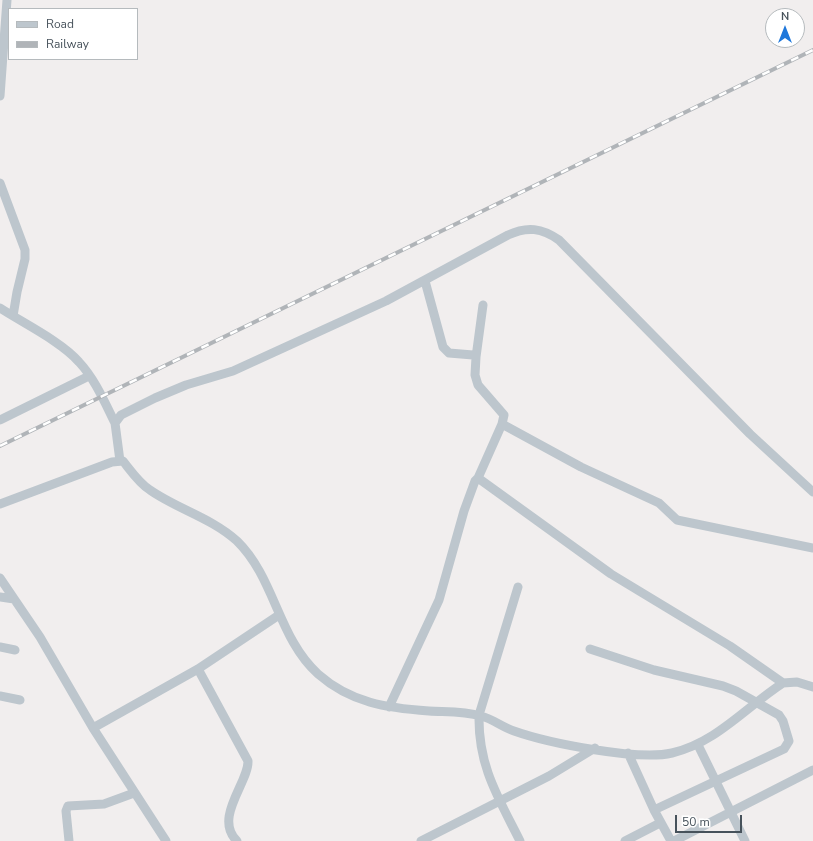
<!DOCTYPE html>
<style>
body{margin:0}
#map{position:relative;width:813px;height:841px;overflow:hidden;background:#f1eeee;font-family:"Nunito Sans",sans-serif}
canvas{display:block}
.legend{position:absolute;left:8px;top:8px;width:130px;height:52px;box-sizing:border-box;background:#fff;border:1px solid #b5babd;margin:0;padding:5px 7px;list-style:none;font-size:12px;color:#47525b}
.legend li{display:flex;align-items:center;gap:8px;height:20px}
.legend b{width:20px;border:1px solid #b5babd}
.north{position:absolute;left:765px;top:8px;width:40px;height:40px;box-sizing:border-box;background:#fff;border:1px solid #b5babd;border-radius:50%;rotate:0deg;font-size:11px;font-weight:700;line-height:16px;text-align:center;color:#47525b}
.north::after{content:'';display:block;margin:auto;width:14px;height:18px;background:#1e77db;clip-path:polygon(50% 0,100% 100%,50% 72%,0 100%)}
.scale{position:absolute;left:675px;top:815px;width:67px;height:18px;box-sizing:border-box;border:2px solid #47525b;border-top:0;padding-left:5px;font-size:12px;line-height:14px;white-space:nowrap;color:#47525b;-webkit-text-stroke:3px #fff;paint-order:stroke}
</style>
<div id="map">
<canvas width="813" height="841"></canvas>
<ul class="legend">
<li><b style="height:5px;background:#bdc6cd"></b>Road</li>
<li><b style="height:5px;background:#b0b4b8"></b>Railway</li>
</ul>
<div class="north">N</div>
<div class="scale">50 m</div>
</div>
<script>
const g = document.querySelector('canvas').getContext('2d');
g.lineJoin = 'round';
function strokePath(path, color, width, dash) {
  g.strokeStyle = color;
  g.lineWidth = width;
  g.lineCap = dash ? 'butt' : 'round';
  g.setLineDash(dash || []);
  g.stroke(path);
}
strokePath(new Path2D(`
 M0 96 7 0
 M0 183 25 250V259L17 292 13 316
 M425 281 443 347 449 353 473 355 476 357 475 375 478 385 504 415 502 424 478 478
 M0 308C23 323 62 342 79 362 95 379 105 403 115 423
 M476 357 483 305
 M0 420 89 376
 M502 424 581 467 659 503 677 520 813 548
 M120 461 115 423 121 415 155 398 186 385 233 371 386 301 508 235C527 226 542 228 559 240L750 434 813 492
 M0 504 112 462 123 461C131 471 139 483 150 490 177 509 212 518 237 541 275 578 278 638 318 674 351 703 387 708 429 711 447 712 464 711 481 716 493 719 502 727 514 731 548 743 638 761 672 753 716 743 746 707 783 683L797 682 813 687
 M0 578 40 637 93 728 166 841
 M518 587 479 715C478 766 498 797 520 841
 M0 597 14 599
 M0 647 15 650
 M590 649 654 670 723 686 736 691 779 715 783 721 789 741 784 749 654 810
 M198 669 248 761C249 782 213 818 237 841
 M0 696 20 700
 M389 707 439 600 464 511 475 481 478 478 611 574 730 646 783 683
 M93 728 198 669 279 615
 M698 745 745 841
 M628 753 654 810 671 841
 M69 841 66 811 68 806 104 804 134 793
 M421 841 549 776 595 748
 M625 841 660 823
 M674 841 813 770`), '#bdc6cd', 9);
const rail = new Path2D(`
 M0 446 813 50`);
strokePath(rail, '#b0b4b8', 4);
strokePath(rail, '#fff', 2.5, [8]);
</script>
